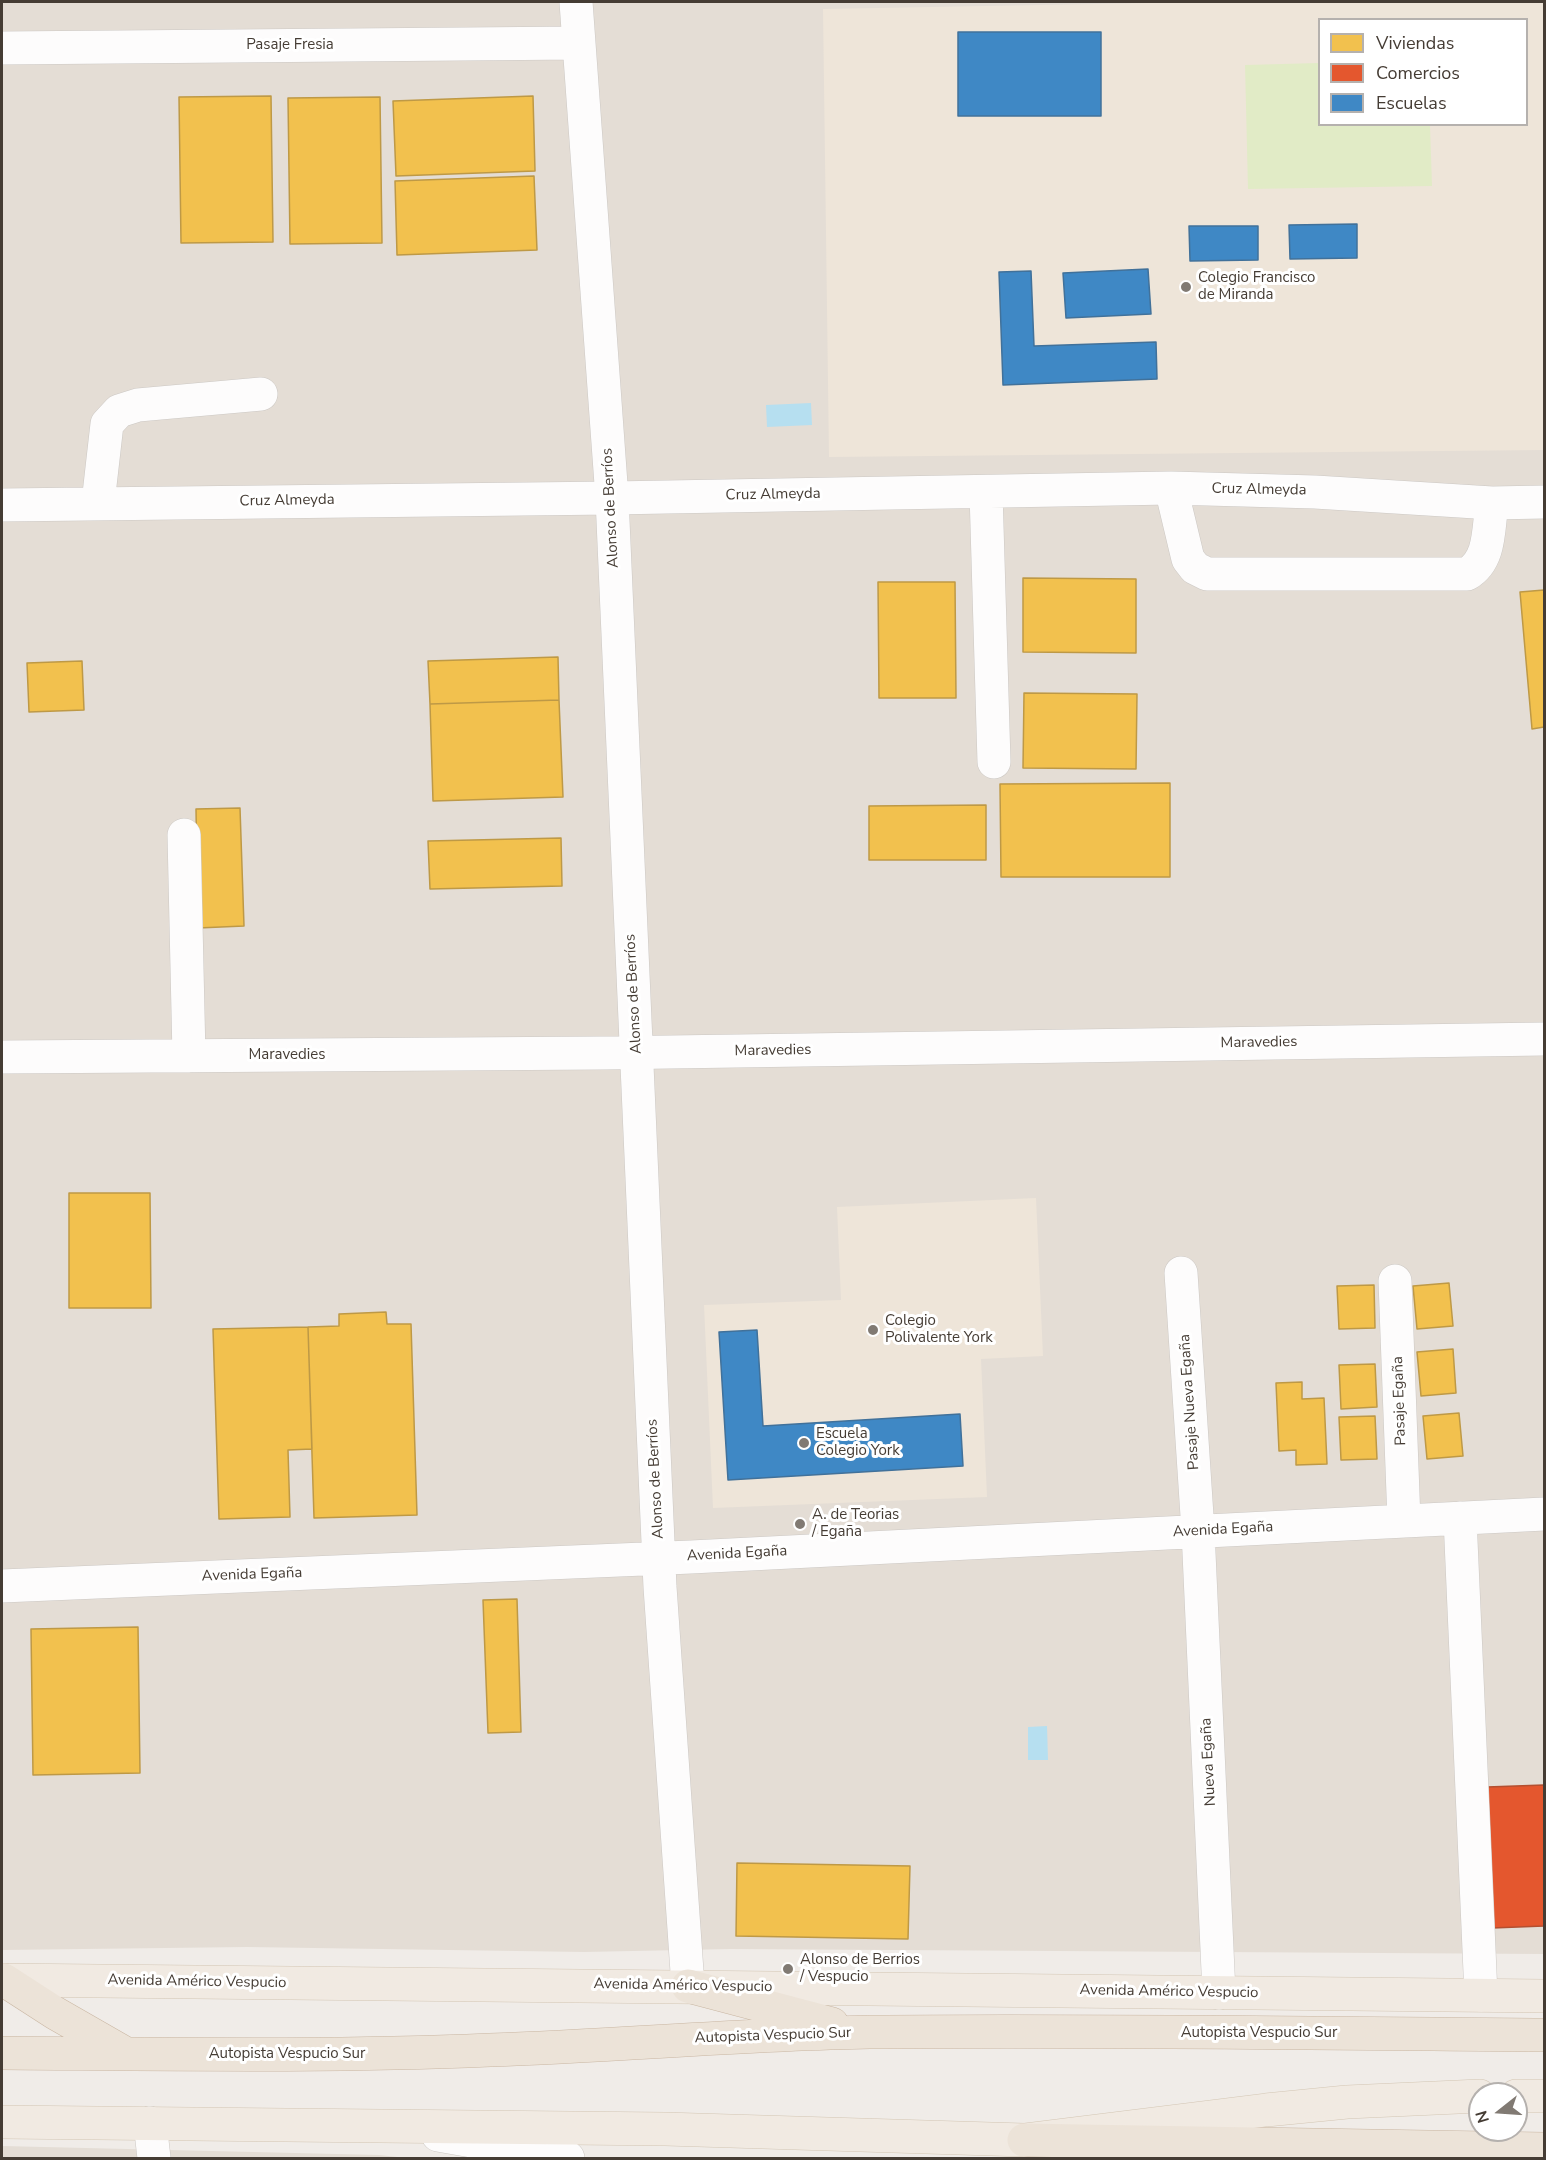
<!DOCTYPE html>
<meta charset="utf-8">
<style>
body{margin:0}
#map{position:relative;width:1546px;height:2160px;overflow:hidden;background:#f0ece8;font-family:"Nunito Sans",sans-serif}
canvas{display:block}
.frame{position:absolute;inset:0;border:3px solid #453c34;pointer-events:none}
.legend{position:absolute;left:1318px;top:18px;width:210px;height:108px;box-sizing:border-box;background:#fff;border:2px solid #b5b1ae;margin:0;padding:8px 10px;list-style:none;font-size:18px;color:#453c34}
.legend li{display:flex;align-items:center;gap:12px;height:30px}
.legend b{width:30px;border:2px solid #b5b1ae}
.north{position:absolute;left:1468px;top:2082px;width:60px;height:60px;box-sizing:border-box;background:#fff;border:2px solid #b5b1ae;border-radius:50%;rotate:253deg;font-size:16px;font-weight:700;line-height:24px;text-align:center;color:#453c34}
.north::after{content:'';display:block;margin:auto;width:21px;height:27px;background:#817a73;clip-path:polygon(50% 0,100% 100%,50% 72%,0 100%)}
</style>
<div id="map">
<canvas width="1546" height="2160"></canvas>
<div class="frame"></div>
<ul class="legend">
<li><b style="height:16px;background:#f2c14e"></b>Viviendas</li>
<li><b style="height:16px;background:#e4572e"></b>Comercios</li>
<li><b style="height:16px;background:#3f88c5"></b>Escuelas</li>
</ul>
<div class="north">N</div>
</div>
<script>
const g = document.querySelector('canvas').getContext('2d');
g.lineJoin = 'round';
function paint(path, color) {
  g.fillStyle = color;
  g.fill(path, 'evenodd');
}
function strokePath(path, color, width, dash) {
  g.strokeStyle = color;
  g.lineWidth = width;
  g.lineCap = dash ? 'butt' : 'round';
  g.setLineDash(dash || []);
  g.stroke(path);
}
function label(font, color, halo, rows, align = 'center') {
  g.font = font + ' "Nunito Sans",sans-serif';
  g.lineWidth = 6;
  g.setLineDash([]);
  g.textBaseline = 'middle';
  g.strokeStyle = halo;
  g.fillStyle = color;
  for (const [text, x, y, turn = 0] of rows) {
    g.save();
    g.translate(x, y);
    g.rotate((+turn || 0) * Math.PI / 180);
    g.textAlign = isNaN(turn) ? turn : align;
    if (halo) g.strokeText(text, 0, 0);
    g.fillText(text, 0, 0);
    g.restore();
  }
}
paint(new Path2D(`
 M2 2H1544V1954L731 1949 584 1952 247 1947 2 1950ZM1320 20H1526V124H1320Z
 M2 2146 379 2155 407 2158H2Z`), '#e4ddd5');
paint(new Path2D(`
 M1203 2H1544V450L829 457 823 9ZM1320 20H1526V124H1320Z
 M1036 1198 1043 1356 981 1359 987 1497 713 1508 704 1305 841 1300 837 1207Z`), '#eee5d9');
paint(new Path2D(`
 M1319 63 1320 124 1430 125 1432 186 1248 189 1245 65Z`), '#e1ebc6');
paint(new Path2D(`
 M811 403 812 425 767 427 766 405Z
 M1047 1726 1048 1760H1028V1727Z`), '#b6dff0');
const homes = new Path2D(`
 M271 96 273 242 181 243 179 97Z
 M533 96 535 171 396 176 393 101Z
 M380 97 382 243 290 244 288 98Z
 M534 176 537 250 397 255 395 181Z
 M1023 578 1136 579V653L1023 652Z
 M878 582H955L956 698H879Z
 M1544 590V727L1532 729 1520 592Z
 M558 657 559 700 430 704 428 661Z
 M82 661 84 710 29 712 27 663Z
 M1024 693 1137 694 1136 769 1023 768Z
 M559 700 563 797 433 801 430 704Z
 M1170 783V877H1001L1000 784Z
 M986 805V860H869V806Z
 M240 808 244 926 198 928 196 809Z
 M561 838 562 886 430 889 428 841Z
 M69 1193H150L151 1308H69Z
 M1449 1283 1453 1326 1417 1329 1413 1286Z
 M1374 1285 1375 1328 1339 1329 1337 1286Z
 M386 1312 387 1324H411L417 1515 314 1518 308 1327 339 1326V1314Z
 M308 1327 312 1449 288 1450 290 1517 219 1519 213 1329Z
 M1453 1349 1456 1393 1421 1396 1417 1352Z
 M1375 1364 1377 1407 1341 1409 1339 1365Z
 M1302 1382V1399L1324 1398 1327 1464 1296 1465V1450L1279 1451 1276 1383Z
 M1459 1413 1463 1456 1427 1459 1423 1416Z
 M1375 1416 1377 1459 1341 1460 1339 1417Z
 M517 1599 521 1732 488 1733 483 1600Z
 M138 1627 140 1773 33 1775 31 1629Z
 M737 1863 910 1866 908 1939 736 1936Z`);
paint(homes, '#f2c14e');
strokePath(homes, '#be9946', 1.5);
const shops = new Path2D(`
 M1544 1785V1926L1492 1928 1487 1787Z`);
paint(shops, '#e4572e');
strokePath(shops, '#b44f30', 1.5);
const schools = new Path2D(`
 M958 32H1101V116H958Z
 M1357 224V258L1290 259 1289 225Z
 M1189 226H1258V260L1190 261Z
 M1148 269 1151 314 1066 318 1063 273Z
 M1031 271 1034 346 1156 342 1157 379 1003 385 999 272Z
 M757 1330 763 1426 960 1414 963 1466 728 1480 719 1332Z`);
paint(schools, '#3f88c5');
strokePath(schools, '#41719a', 1.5);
const minor = new Path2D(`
 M576 2 612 498 660 1587 688 1986
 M2 48 579 43
 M1171 488 1188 559 1195 568 1207 574H1467C1491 560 1488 529 1492 503
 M986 492 994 762
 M98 503 107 424 119 411 138 405 261 394
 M2 505 612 498 1171 488 1315 492 1492 503 1544 502
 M184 835 189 1056
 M2 1057 603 1053 1544 1039
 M1181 1273 1198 1531 1219 1993
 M1395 1281 1404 1521
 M1460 1518 1481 1995
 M2 1586 691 1557 1544 1514
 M150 2123 154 2158
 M438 2135 568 2158`);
const major = new Path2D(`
 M2 1980 1544 1996
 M1516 2096H1544
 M2 2122 665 2129 1024 2140 1266 2110 1347 2102 1480 2096`);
const highway = new Path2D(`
 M4 1980 55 2013 123 2052
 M688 1986 832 2024
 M2 2053C164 2054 327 2057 490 2050 617 2046 743 2034 870 2032 1095 2030 1320 2033 1544 2035
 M1024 2140 1544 2149`);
strokePath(minor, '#ccc8c4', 34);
strokePath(major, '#d3c6b4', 34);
strokePath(highway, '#c9b6a2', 34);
strokePath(minor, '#fdfcfc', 33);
strokePath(major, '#f1eae2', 33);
strokePath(highway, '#ece3d8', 33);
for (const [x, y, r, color] of [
 [1186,287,6,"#817a73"],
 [873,1330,6,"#817a73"],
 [804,1443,6,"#817a73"],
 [800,1524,6,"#817a73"],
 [788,1969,6,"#817a73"]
]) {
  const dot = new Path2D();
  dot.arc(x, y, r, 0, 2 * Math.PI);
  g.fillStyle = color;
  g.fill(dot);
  strokePath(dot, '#fff', 2);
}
label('15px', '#453c34', '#fff', [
 ["Pasaje Fresia",290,45],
 ["Cruz Almeyda",1259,490,1],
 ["Cruz Almeyda",773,495,-1],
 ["Cruz Almeyda",287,501,-1],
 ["Alonso de Berríos",611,508,-93],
 ["Alonso de Berríos",634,994,-93],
 ["Maravedies",1259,1043,-1],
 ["Maravedies",773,1051,-1],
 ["Maravedies",287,1055],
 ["Pasaje Egaña",1400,1401,-92],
 ["Pasaje Nueva Egaña",1190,1402,-94],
 ["Alonso de Berríos",656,1479,-93],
 ["Avenida Egaña",1223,1530,-3],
 ["Avenida Egaña",737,1554,-3],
 ["Avenida Egaña",252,1575,-2],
 ["Nueva Egaña",1209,1762,-93],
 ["Avenida Américo Vespucio",197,1982,1],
 ["Avenida Américo Vespucio",683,1986,1],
 ["Avenida Américo Vespucio",1169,1992,1],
 ["Autopista Vespucio Sur",1259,2033],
 ["Autopista Vespucio Sur",773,2036,-2],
 ["Autopista Vespucio Sur",287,2054]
]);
label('15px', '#453c34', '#fff', [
 ["Colegio Francisco",1198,278],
 ["de Miranda",1198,295],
 ["Colegio",885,1321],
 ["Polivalente York",885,1338],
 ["Escuela",816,1434],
 ["Colegio York",816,1451],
 ["A. de Teorias",812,1515],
 ["/ Egaña",812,1532],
 ["Alonso de Berrios",800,1960],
 ["/ Vespucio",800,1977]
], 'left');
</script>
